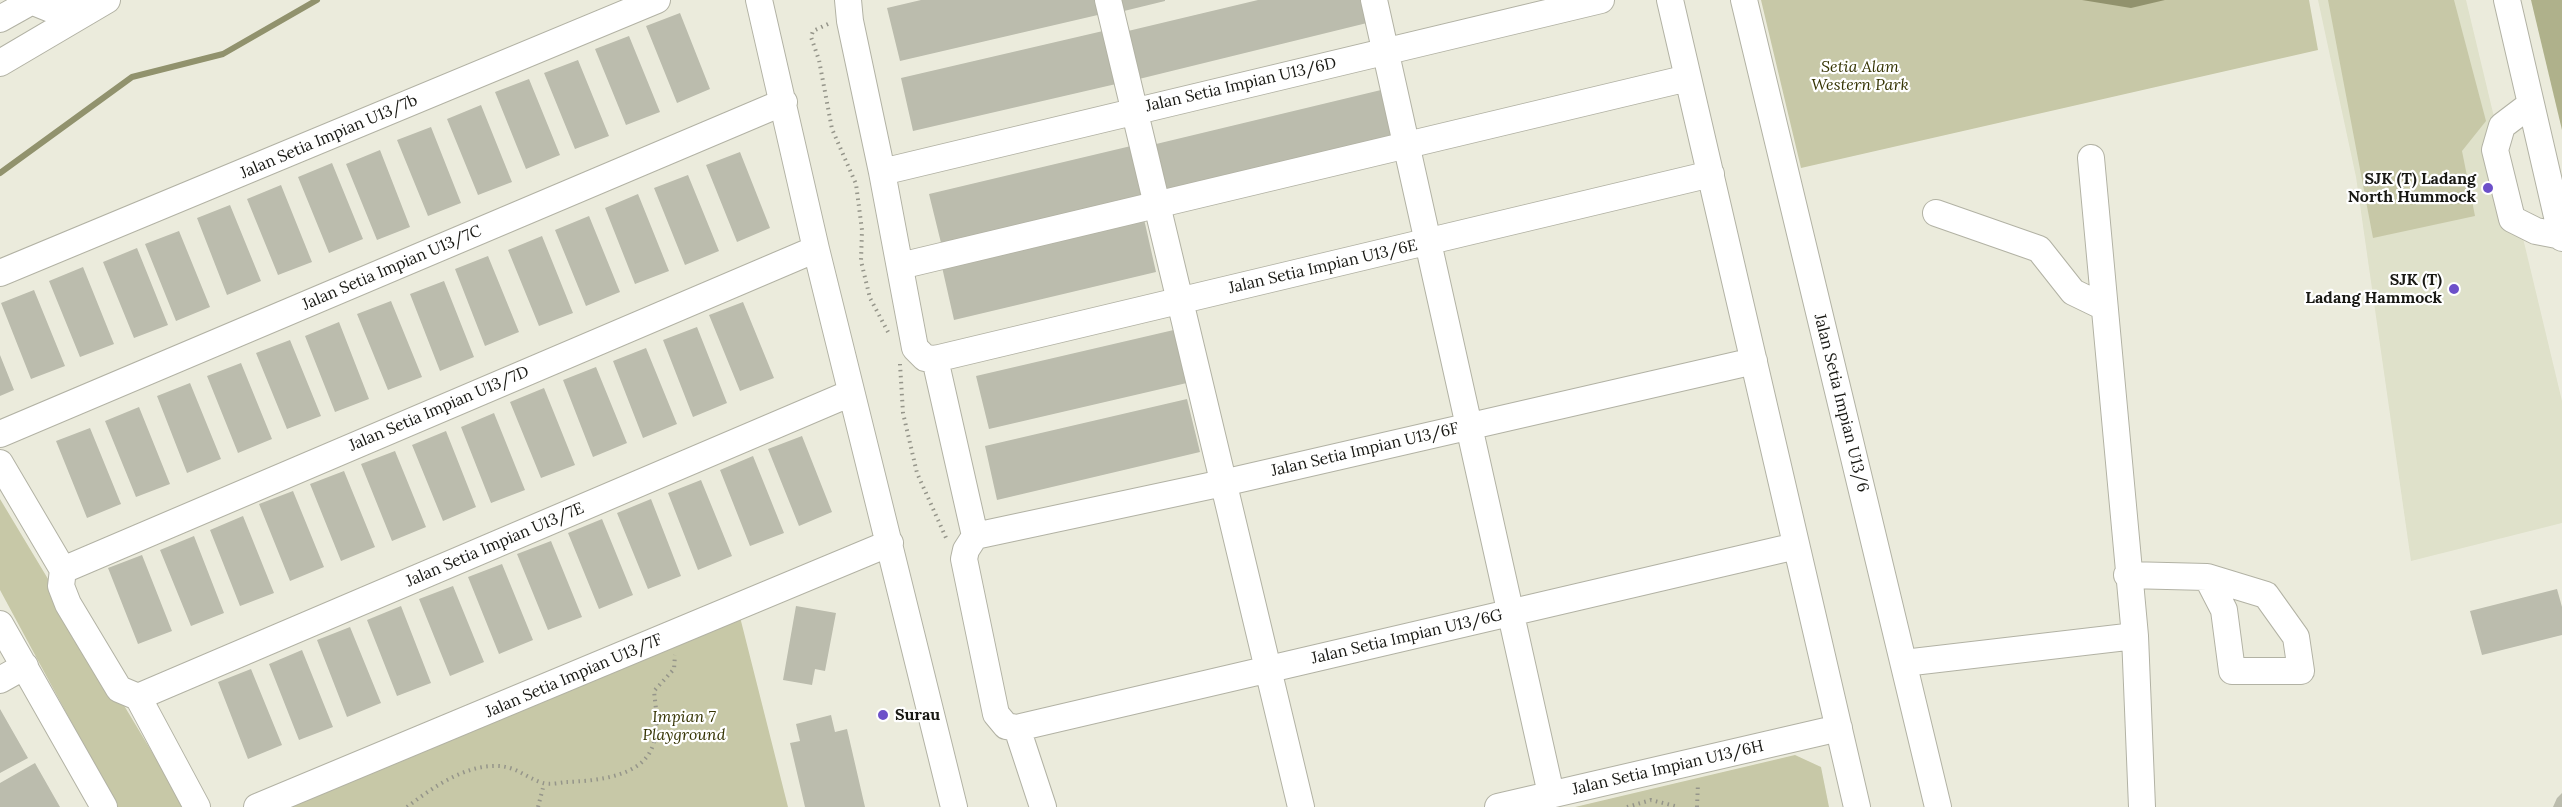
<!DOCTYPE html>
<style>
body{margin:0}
canvas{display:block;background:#ebebdc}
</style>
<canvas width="2562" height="807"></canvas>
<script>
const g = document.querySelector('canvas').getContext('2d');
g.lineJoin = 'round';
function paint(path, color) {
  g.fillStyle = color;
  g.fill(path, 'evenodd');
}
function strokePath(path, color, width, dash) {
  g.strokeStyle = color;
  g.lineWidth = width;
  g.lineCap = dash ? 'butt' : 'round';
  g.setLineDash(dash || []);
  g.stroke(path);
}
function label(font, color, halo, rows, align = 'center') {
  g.font = font + ' Lora,serif';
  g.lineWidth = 4.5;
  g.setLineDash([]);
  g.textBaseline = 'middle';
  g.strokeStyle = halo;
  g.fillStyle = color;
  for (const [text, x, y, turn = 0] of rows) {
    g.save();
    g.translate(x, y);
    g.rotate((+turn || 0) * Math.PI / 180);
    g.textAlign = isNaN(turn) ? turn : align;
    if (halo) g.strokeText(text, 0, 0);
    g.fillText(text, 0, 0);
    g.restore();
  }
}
paint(new Path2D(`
 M2318 0H2466L2562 401V523L2411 561 2356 177Z`), '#dfe1ca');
paint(new Path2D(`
 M1761 0H2309L2318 50 1801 168Z
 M2328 0H2454L2486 121 2462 151 2475 216 2373 238Z
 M0 499 185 807H117L0 590Z
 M740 617 788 807H282Z
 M1795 755 1821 767 1829 807H1575Z`), '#c7c8a7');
paint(new Path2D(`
 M2531 0H2562V130Z`), '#afb18b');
paint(new Path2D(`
 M2082 0H2165L2131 8Z`), '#91926d');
strokePath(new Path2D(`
 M0 173 132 77 223 54 317 0`), '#91926d', 6);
paint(new Path2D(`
 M921 0H1099L1102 14 900 61 887 8Z
 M1121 0H1165V1L1124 11Z
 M1258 0H1362L1367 23 1139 79 1128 31Z
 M680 13 710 89 677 103 646 26Z
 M1103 31 1116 84 913 131 901 78Z
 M629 36 660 112 626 125 595 49Z
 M578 60 609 136 575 149 544 73Z
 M529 79 560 155 526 169 495 92Z
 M1381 90 1392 137 1164 193 1152 145Z
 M481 105 512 182 478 195 447 119Z
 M431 127 461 203 428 216 397 140Z
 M1131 146 1144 200 942 247 929 194Z
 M380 150 410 227 377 240 346 164Z
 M740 152 770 228 737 242 706 165Z
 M332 163 363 239 329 253 298 177Z
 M688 175 719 251 685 265 654 188Z
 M281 185 312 262 278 275 247 199Z
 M638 194 669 271 635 284 605 208Z
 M230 205 261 281 227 295 197 218Z
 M589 216 620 292 586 306 555 230Z
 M1144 219 1156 272 954 320 942 267Z
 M179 231 210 307 176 321 145 244Z
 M542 236 573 313 539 326 508 250Z
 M137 248 168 325 134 338 103 262Z
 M488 256 519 332 485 346 455 269Z
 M83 267 114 344 80 357 49 281Z
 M444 281 474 357 440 371 410 294Z
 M34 290 65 366 31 379 1 303Z
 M391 301 422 377 388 390 357 314Z
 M743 302 774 378 740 391 709 315Z
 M339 322 369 399 335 412 305 336Z
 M697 327 727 403 693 417 663 340Z
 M1178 329 1191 382 989 429 976 376Z
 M290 340 321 416 287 429 256 353Z
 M646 348 677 424 643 438 613 361Z
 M0 355 14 390 0 396Z
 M241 363 272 439 238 453 207 376Z
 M596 367 627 443 593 457 563 380Z
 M190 383 221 459 187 473 157 396Z
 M544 388 575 465 541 478 510 402Z
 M1187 399 1200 452 997 500 985 446Z
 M139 407 170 484 136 497 105 421Z
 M494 413 525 490 491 503 461 427Z
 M90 428 121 504 87 518 56 441Z
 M446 431 476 507 443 521 412 445Z
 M802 436 832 512 799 526 768 449Z
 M395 451 426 527 392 541 361 464Z
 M753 456 784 533 750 546 720 470Z
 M344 471 375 547 341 561 310 484Z
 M701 480 732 556 698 570 668 493Z
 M293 491 324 567 290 581 259 504Z
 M651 499 681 576 648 589 617 513Z
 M243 516 274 593 240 606 210 530Z
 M602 519 633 595 599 609 568 533Z
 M194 536 224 613 191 626 160 550Z
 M551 541 582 617 548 630 517 554Z
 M142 555 172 631 138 644 108 568Z
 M502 564 533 640 499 654 468 577Z
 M453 586 484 662 450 676 419 599Z
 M2557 589 2562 607V635L2482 655 2470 611Z
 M401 606 431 683 397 696 367 620Z
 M796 606 836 613 825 671 815 669 812 685 783 680Z
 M350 627 381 703 347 717 317 640Z
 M302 650 333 727 299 740 269 664Z
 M251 669 282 745 248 759 218 682Z
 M0 709 28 758 0 773Z
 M831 715 835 732 847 729 865 807H805L790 743 800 741 796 724Z
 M35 763 60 807H0V783Z
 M2562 793V807H2553L2557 798Z`), '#bbbcad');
const minor = new Path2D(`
 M759 0 816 249 954 807
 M848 0 850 21 882 172 915 348 925 358 935 359 975 536 966 550 964 559 996 714 1006 726 1017 728 1043 807
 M1108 0 1301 807
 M1374 0 1551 794
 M1670 0 1857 807
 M1744 0 1938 807
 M2507 0 2562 238
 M31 1 58 12 83 1
 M0 19 34 0
 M0 63 107 0
 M2531 104 2502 126 2495 150 2512 219 2536 231 2562 236
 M2091 158 2135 636 2142 807
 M882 172 1601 0
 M1936 213 2039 249 2073 292 2104 307
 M900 266 1688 78
 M0 273 657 0
 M935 359 1711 174
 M0 434 784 102
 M0 463 63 570 61 586 68 604 119 689 138 697 197 807
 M975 536 1223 483 1754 361
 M63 570 816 249
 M2127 575 2207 577 2266 595 2296 637 2301 671H2232L2224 610 2207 577
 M0 624 104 807
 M1904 663 2135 636
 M0 680 25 666
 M138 697 851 393
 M1017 728 1796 546
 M257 807 890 543
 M1498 807 1839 728`);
strokePath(minor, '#b2b2a4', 28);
strokePath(new Path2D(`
 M828 24 813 31 811 37 819 60 832 129 856 184 862 230 861 261 870 298 888 332
 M900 364 903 413 917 473 947 540
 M407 807C432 788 464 765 497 766 516 766 526 778 543 783 549 785 559 783 566 782 592 781 638 778 651 750 660 731 656 711 654 691L674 669 675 655
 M538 807 544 784
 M1627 807 1651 800 1679 807
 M1697 807 1698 783`), '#95958a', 4, [1.5, 4.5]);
strokePath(minor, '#fff', 26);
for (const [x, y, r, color] of [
 [2488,188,6,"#6c50c9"],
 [2454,289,6,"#6c50c9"],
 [883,715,6,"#6c50c9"]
]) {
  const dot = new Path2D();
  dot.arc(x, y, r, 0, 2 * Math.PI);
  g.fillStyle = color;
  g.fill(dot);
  strokePath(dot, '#fff', 2);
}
label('italic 16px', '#343302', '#fff', [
 ["Setia Alam",1860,67],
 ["Western Park",1860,85],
 ["Impian 7",684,717],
 ["Playground",684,735]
]);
label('16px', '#181813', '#fff', [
 ["Jalan Setia Impian U13/6D",1241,85,-13],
 ["Jalan Setia Impian U13/7b",329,137,-23],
 ["Jalan Setia Impian U13/6E",1323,267,-13],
 ["Jalan Setia Impian U13/7C",392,268,-23],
 ["Jalan Setia Impian U13/6",1841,403,76],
 ["Jalan Setia Impian U13/7D",439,409,-23],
 ["Jalan Setia Impian U13/6F",1365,450,-13],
 ["Jalan Setia Impian U13/7E",495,545,-23],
 ["Jalan Setia Impian U13/6G",1407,637,-13],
 ["Jalan Setia Impian U13/7F",574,676,-23],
 ["Jalan Setia Impian U13/6H",1668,768,-13]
]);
label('bold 16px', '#181813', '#fff', [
 ["SJK (T) Ladang",2476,179],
 ["North Hummock",2476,197],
 ["SJK (T)",2442,280],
 ["Ladang Hammock",2442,298],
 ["Surau",895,715,"left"]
], 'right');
</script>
